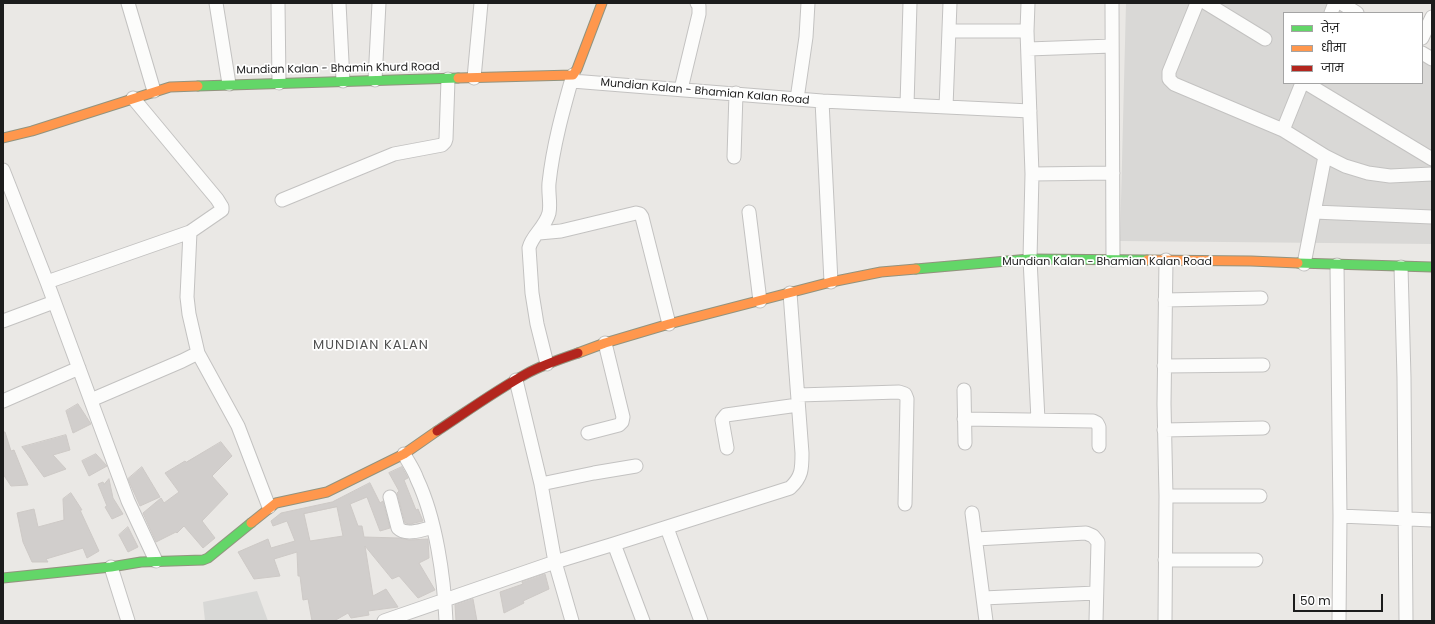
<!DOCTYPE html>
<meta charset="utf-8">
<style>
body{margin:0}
#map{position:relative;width:1435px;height:624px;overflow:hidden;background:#eae8e5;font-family:Poppins,"Noto Sans Devanagari",sans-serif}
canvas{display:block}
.frame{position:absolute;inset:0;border:4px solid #1c1c1c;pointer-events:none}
.legend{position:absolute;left:1283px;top:12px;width:140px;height:72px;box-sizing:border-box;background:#fff;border:1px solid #a4a4a4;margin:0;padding:5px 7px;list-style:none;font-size:12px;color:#1c1c1c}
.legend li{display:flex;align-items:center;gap:8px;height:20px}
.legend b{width:20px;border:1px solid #a4a4a4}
.scale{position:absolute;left:1293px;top:594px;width:90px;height:18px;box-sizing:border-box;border:2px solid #1c1c1c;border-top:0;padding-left:5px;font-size:12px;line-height:14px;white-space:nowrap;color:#1c1c1c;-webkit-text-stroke:3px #fff;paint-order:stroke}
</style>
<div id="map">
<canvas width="1435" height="624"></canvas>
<div class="frame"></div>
<ul class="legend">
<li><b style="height:5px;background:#63d668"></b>तेज़</li>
<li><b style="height:5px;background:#ff974d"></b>धीमा</li>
<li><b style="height:5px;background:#b3261e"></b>जाम</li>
</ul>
<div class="scale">50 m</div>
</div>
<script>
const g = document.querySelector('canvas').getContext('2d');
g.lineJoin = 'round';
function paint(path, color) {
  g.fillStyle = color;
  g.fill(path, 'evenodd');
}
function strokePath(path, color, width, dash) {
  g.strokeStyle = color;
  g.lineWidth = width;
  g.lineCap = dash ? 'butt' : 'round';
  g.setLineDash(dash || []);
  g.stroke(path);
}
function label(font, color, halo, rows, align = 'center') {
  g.font = font + ' Poppins,sans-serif';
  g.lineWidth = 3.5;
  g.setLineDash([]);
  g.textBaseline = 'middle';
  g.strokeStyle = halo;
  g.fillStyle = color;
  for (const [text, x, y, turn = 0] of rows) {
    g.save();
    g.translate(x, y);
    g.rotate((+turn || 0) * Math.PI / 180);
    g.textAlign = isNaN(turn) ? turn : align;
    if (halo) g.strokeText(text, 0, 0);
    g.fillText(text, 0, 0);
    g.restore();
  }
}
paint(new Path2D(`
 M1126 3H1340L1357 13H1284V83H1422V52L1432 58V244L1120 241Z`), '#d9d8d6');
paint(new Path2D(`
 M257 591 268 621H205L203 602Z`), '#d8d8d6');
const building = new Path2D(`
 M78 404 91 424 73 433 66 411Z
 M3 432H5L11 451 14 450 28 485 11 486 3 474Z
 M66 435 70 450 53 455 66 469 44 477 22 447Z
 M221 442 232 456 212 476 228 494 202 521 215 538 203 548 184 526 177 533 176 532 156 542 143 513 161 498 164 503 179 492 165 473 185 461 186 462Z
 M96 454 107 466 89 476 82 461Z
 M142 467 160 497 140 506 128 479Z
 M402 467 408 478 404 480 416 510 418 509 423 521 410 524 405 523 397 493 399 491 389 473Z
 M109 479 113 498 123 514 112 519 105 507 107 506 98 484 103 482 104 484Z
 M370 483 380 503 383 501 390 528 380 531 367 497 350 504 358 526H362L364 537 399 538 409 540 428 539 429 558 419 563 435 590 418 598 399 576 392 579 365 546 373 596 386 589 398 607 368 611 369 615 351 618 348 613 334 621H312L308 599 303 600 300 576H298L297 552 274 559 280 576 254 579 238 552 268 539 271 548 295 541 287 521 273 526 271 521 281 513 332 502ZM337 507 343 536 310 541 304 514Z
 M71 493 82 510H80L99 551 87 558 83 548 46 559 48 562H32L23 542 17 513 34 509 38 527 64 520 63 499Z
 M128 527 138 547 128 552 119 535Z
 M545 574 549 589 523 601 524 603 504 613 500 592 523 584 522 582Z
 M473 599 477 621H456L455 605Z`);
paint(building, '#d1cecc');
strokePath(building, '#cdc9c6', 1);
const street = new Path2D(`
 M128 3 154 91
 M216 3 229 84
 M278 3 279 83
 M339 3 343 81
 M1028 3 1027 31 1032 174 1030 259 1038 420
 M1112 3 1113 260
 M1197 3 1169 72V79L1174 84 1283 130 1325 156 1345 166 1368 173 1390 176 1432 174
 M1206 3 1265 39
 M1341 3 1357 13
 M1331 13 1335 3
 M949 31H1027
 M1422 38 1432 17
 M1028 49 1112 46
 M1422 53 1432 59
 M474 78 481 3
 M375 80 379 3
 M572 81 822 101 831 282
 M1306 83 1432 159
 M681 89 699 14V6L697 3
 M797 99 806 37 808 3
 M822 101 1030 111
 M907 105 910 3
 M946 107 950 3
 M1283 130 1302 83
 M734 157 736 93
 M3 170 47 282 128 501 156 561
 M1032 174 1113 173
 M282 200 394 154 442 145 445 142 446 139 448 79
 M749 212 760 301
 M1314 212 1432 217
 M190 232 187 297 189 314 198 353 238 426 269 507
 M539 233 561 231 636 213 640 214 642 217 669 324
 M1304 264 1325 156
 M1337 265 1340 516 1339 621
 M1401 267 1404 378 1406 621
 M47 282 190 232 222 210V207L217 199 133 98
 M1165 300 1261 298
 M3 321 54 302
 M547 364 537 324 532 293 529 248C532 235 545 228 549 213 551 204 548 193 549 183 553 146 563 110 573 75
 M1164 366 1263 365
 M516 380 541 484 555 562 572 621
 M964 390 965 443
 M798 395 899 392 905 394 907 399 905 504
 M91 400 182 361 198 353
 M3 401 79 368
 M964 419 1093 421 1097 423 1099 427V446
 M1164 430 1263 428
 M588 433 619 425 622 422 623 417 605 343
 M727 448 722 420 726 415 798 405
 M404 454C408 462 414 470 417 479 436 519 444 577 446 621
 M541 484 594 473 636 466
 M1166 496H1260
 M390 497 398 528C406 536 422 530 433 527
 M972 513 986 621
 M1340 516 1432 520
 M667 528 701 621
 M976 539 1086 533 1093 536 1098 542 1096 621
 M614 544 643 621
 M1165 560H1256
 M111 567 128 621
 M983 598 1096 593
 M384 621 555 562 614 544 790 488C802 477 802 469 802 453L790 293
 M1165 621 1166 496 1164 404 1166 260`);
const fast = new Path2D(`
 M198 86 458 78
 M1298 263 1432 267
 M916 269 1030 259 1147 260
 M3 578 111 567 141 562 203 560 208 558 251 523`);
const slow = new Path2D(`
 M458 78 573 75 577 69 602 3
 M3 138 32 131 170 87 198 86
 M1147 260 1251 261 1298 263
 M578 353 605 343 669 324 831 282 881 272 916 269
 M251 523 276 503 327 492 404 454 437 431`);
const jam = new Path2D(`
 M437 431C466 412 495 391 526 374 542 365 560 359 578 353`);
strokePath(street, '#c3c2c1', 15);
strokePath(fast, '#92937e', 11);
strokePath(slow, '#92937e', 11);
strokePath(jam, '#92937e', 11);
strokePath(street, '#fcfcfb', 13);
strokePath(fast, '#63d668', 9);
strokePath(slow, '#ff974d', 9);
strokePath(jam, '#b3261e', 9);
label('11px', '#1c1c1c', '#fff', [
 ["Mundian Kalan - Bhamin Khurd Road",338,69,-1],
 ["Mundian Kalan - Bhamian Kalan Road",705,92,5],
 ["Mundian Kalan - Bhamian Kalan Road",1107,262]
]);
g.letterSpacing = '1px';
label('13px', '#4f4f4f', '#fff', [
 ["MUNDIAN KALAN",371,346]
]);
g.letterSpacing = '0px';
</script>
